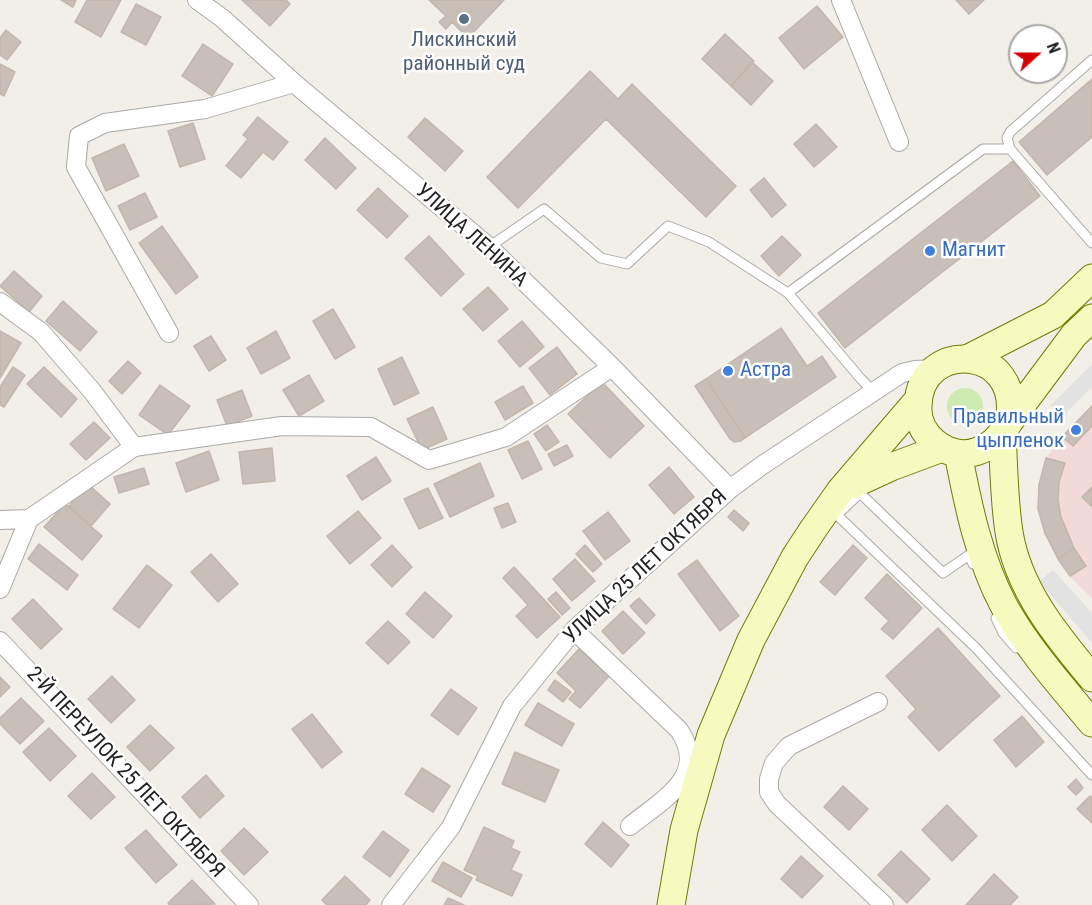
<!DOCTYPE html>
<meta charset="utf-8">
<style>
body{margin:0}
#map{position:relative;width:1092px;height:905px;overflow:hidden;background:#f2efe9;font-family:"Roboto Condensed",sans-serif}
canvas{display:block}
.north{position:absolute;left:1008px;top:24px;width:60px;height:60px;box-sizing:border-box;background:#fff;border:2px solid #a7a7a7;border-radius:50%;rotate:69deg;font-size:16px;font-weight:700;line-height:24px;text-align:center;color:#222}
.north::after{content:'';display:block;margin:auto;width:21px;height:27px;background:#d40000;clip-path:polygon(50% 0,100% 100%,50% 72%,0 100%)}
</style>
<div id="map">
<canvas width="1092" height="905"></canvas>
<div class="north">N</div>
</div>
<script>
const g = document.querySelector('canvas').getContext('2d');
g.lineJoin = 'round';
function paint(path, color) {
  g.fillStyle = color;
  g.fill(path, 'evenodd');
}
function strokePath(path, color, width, dash) {
  g.strokeStyle = color;
  g.lineWidth = width;
  g.lineCap = dash ? 'butt' : 'round';
  g.setLineDash(dash || []);
  g.stroke(path);
}
function label(font, color, halo, rows, align = 'center') {
  g.font = font + ' "Roboto Condensed",sans-serif';
  g.lineWidth = 5;
  g.setLineDash([]);
  g.textBaseline = 'middle';
  g.strokeStyle = halo;
  g.fillStyle = color;
  for (const [text, x, y, turn = 0] of rows) {
    g.save();
    g.translate(x, y);
    g.rotate((+turn || 0) * Math.PI / 180);
    g.textAlign = isNaN(turn) ? turn : align;
    if (halo) g.strokeText(text, 0, 0);
    g.fillText(text, 0, 0);
    g.restore();
  }
}
paint(new Path2D(`
 M1092 406V598L1070 577 1056 556 1044 534 1038 509V485L1046 458 1069 428Z`), '#f2dad9');
paint(new Path2D(`
 M947 406a18 18 0 1 1 36 0a18 18 0 1 1-36 0Z`), '#cdebb0');
paint(new Path2D(`
 M1092 364V387L1062 417 1051 405Z
 M1053 570 1092 613V643L1039 581Z`), '#e2e2e2');
const building = new Path2D(`
 M61 0H76L73 7Z
 M87 0H121L101 37 75 22Z
 M242 0H286L290 4 270 26Z
 M429 0H504L468 38 452 22 446 29 439 22 446 16Z
 M956 0H984L969 14Z
 M136 4 161 17 146 45 121 32Z
 M817 6 843 37 804 69 779 38Z
 M6 30 21 42 7 60 0 55V38Z
 M725 34 754 61 731 86 702 59Z
 M203 44 233 64 212 96 182 76Z
 M752 62 773 81 751 105 731 86Z
 M0 64 15 72 4 96 0 94Z
 M590 71 618 99 632 84 736 186 706 217 606 119 518 208 487 177Z
 M1092 79V137L1047 175 1019 142Z
 M258 117 288 142 273 160 263 152 241 178 226 166 248 139 243 135Z
 M425 118 463 151 445 171 408 137Z
 M193 123 205 159 180 167 168 131Z
 M816 124 837 147 814 167 794 144Z
 M325 138 356 168 336 189 305 160Z
 M124 144 139 176 106 191 92 158Z
 M1013 161 1040 196 845 348 818 313Z
 M764 178 786 205 772 217 750 190Z
 M378 188 408 216 387 238 357 210Z
 M145 193 157 217 130 230 118 206Z
 M162 226 198 277 176 294 139 243Z
 M429 236 464 274 441 296 405 258Z
 M782 236 801 255 779 276 761 256Z
 M14 271 42 296 29 312 0 286Z
 M488 287 508 309 483 331 463 309Z
 M63 301 97 332 80 351 46 321Z
 M333 309 355 347 335 359 313 321Z
 M522 321 544 347 520 367 498 341Z
 M781 328 807 366 822 356 836 377 745 438 706 379Z
 M0 331 21 343 0 378Z
 M276 331 290 358 261 374 247 348Z
 M211 336 226 360 209 371 194 346Z
 M557 347 577 374 550 395 529 368Z
 M402 357 419 393 394 405 378 369Z
 M128 361 141 373 122 394 109 381Z
 M13 367 25 375 4 407 0 405V387Z
 M44 367 77 399 61 417 27 384Z
 M309 375 324 401 299 416 283 390Z
 M706 379 745 438 741 441 734 442 730 439 695 386Z
 M602 382 644 426 610 458 568 414Z
 M160 385 190 406 168 435 139 415Z
 M523 386 533 403 505 420 495 402Z
 M242 390 252 416 227 426 217 400Z
 M1092 406V426L1073 446 1062 437Z
 M433 407 447 439 422 450 407 419Z
 M94 422 110 438 86 460 70 444Z
 M547 425 559 442 546 451 534 434Z
 M528 441 542 469 522 479 508 450Z
 M567 445 573 456 554 466 548 454Z
 M272 448 275 481 243 484 239 452Z
 M209 451 219 480 186 492 176 463Z
 M376 457 391 481 362 500 347 476Z
 M1046 458 1065 463 1059 482 1058 500 1061 517 1074 548 1058 559 1045 533 1038 509 1039 485Z
 M480 463 494 496 450 517 434 484Z
 M669 467 694 497 674 514 649 485Z
 M144 468 149 484 119 493 114 477Z
 M88 484 110 504 91 526 69 506Z
 M1092 487V505L1091 506 1082 497Z
 M428 488 443 518 419 529 404 499Z
 M508 503 516 522 502 528 494 508Z
 M65 504 102 536 82 560 44 527Z
 M734 510 749 523 743 531 728 517Z
 M358 511 381 538 350 564 327 536Z
 M608 512 630 541 605 560 583 531Z
 M39 544 78 575 67 590 28 559Z
 M392 545 412 567 392 587 371 565Z
 M585 545 602 564 593 572 576 554Z
 M853 545 867 558 835 595 820 582Z
 M1074 548 1086 566 1070 576 1058 559Z
 M211 554 238 584 218 602 191 572Z
 M575 559 595 581 572 601 553 579Z
 M697 560 739 616 720 631 678 574Z
 M147 565 172 585 139 628 113 609Z
 M514 567 560 617 537 638 516 616 528 605 503 578Z
 M887 574 922 608 893 639 881 629 889 621 865 598Z
 M425 592 452 616 433 638 406 614Z
 M556 592 570 608 562 615 548 599Z
 M639 598 655 615 646 624 630 606Z
 M33 599 62 629 41 649 12 619Z
 M623 611 645 633 623 654 602 631Z
 M388 621 410 642 388 664 366 643Z
 M938 628 1000 696 939 751 908 717 916 709 886 676Z
 M579 649 609 676 580 708 569 699 576 691 557 673Z
 M112 676 135 700 111 723 88 699Z
 M0 677 10 687 0 697Z
 M555 680 571 692 563 702 548 690Z
 M451 689 477 708 458 735 431 715Z
 M21 698 44 721 20 744 0 724V718Z
 M538 703 574 724 562 746 525 725Z
 M312 714 342 752 322 768 292 729Z
 M1022 716 1044 742 1016 767 994 740Z
 M150 725 174 748 150 771 127 747Z
 M49 728 76 756 50 781 23 752Z
 M515 752 559 770 545 802 502 784Z
 M422 768 450 786 433 812 405 794Z
 M92 773 115 797 91 819 68 796Z
 M206 775 224 796 200 818 182 797Z
 M1076 779 1083 788 1076 795 1068 787Z
 M843 786 868 809 849 830 824 807Z
 M1090 796 1092 798V823L1077 809Z
 M947 805 977 836 952 861 922 830Z
 M603 822 629 845 611 867 585 844Z
 M484 827 514 841 511 848 520 852 511 870 522 875 512 896 476 880 478 876 464 870Z
 M244 828 268 852 244 875 221 851Z
 M146 830 177 865 156 883 125 848Z
 M383 831 409 850 390 877 363 857Z
 M901 851 930 879 907 903 878 875Z
 M801 856 823 876 802 898 781 879Z
 M443 862 472 878 461 897 432 881Z
 M994 874 1018 897 1010 905H966Z
 M345 876 370 900 366 905H327L322 900Z
 M192 880 215 904 170 905 168 903Z
 M448 898 464 905H444Z`);
paint(building, '#c7bfb8');
strokePath(building, '#c4b6ab', 1.5);
const lane = new Path2D(`
 M1092 60 1010 132 1007 138 1010 149 1092 243
 M489 247 544 209 601 258 627 264 668 226 709 242 788 293 861 379 875 393
 M788 293 983 149H1010
 M973 564 969 555 943 573 860 493 837 515 976 648 1092 775
 M996 618 1003 633 1016 648`);
const street = new Path2D(`
 M197 0 222 18 294 83 489 247 612 367 730 489
 M841 0 899 142
 M0 302 41 332 92 391 134 447
 M169 333 76 167 79 136 105 123 205 109 294 83
 M0 520 29 519
 M0 589 29 519 134 447 282 426 371 427 429 460 506 437 612 367
 M574 630 679 730C710 776 662 800 630 826
 M0 641 249 905
 M878 702 789 746 774 763 769 779V792L777 804 884 905
 M391 905 451 827 512 706 574 630 730 489 761 466 902 373 915 370 935 369`);
const secondary = new Path2D(`
 M967 359 1053 315 1092 278
 M1009 422C1024 344 919 338 918 406 917 420 924 433 934 442 963 466 994 450 1009 422L1074 335 1092 318
 M1002 435C1004 467 1004 500 1009 532 1018 589 1056 635 1092 678
 M958 453C968 505 979 559 1004 606 1028 649 1061 686 1092 723
 M852 485 891 467 942 448
 M671 905 684 830 711 735 751 640 795 557 814 528 840 491 918 400`);
strokePath(lane, '#a9a9a9', 11);
strokePath(street, '#a9a9a9', 20);
strokePath(secondary, '#707d05', 29);
strokePath(lane, '#fff', 9);
strokePath(street, '#fff', 18);
strokePath(secondary, '#f7fabf', 27);
for (const [x, y, r, color] of [
 [464,19,6,"#5c6f8a"],
 [930,251,6,"#3f7fe0"],
 [728,371,6,"#3f7fe0"],
 [1076,430,6,"#3f7fe0"]
]) {
  const dot = new Path2D();
  dot.arc(x, y, r, 0, 2 * Math.PI);
  g.fillStyle = color;
  g.fill(dot);
  strokePath(dot, '#fff', 2);
}
label('21px', '#4e5e75', '#fff', [
 ["Лискинский",464,41],
 ["районный суд",464,65]
]);
label('21px', '#222', '#fff', [
 ["УЛИЦА ЛЕНИНА",471,236,42],
 ["УЛИЦА 25 ЛЕТ ОКТЯБРЯ",646,567,-43],
 ["2-Й ПЕРЕУЛОК 25 ЛЕТ ОКТЯБРЯ",125,773,47]
]);
label('21px', '#366cbe', '#fff', [
 ["Магнит",942,251],
 ["Астра",740,371],
 ["Правильный",1064,418,"right"],
 ["цыпленок",1064,442,"right"]
], 'left');
</script>
